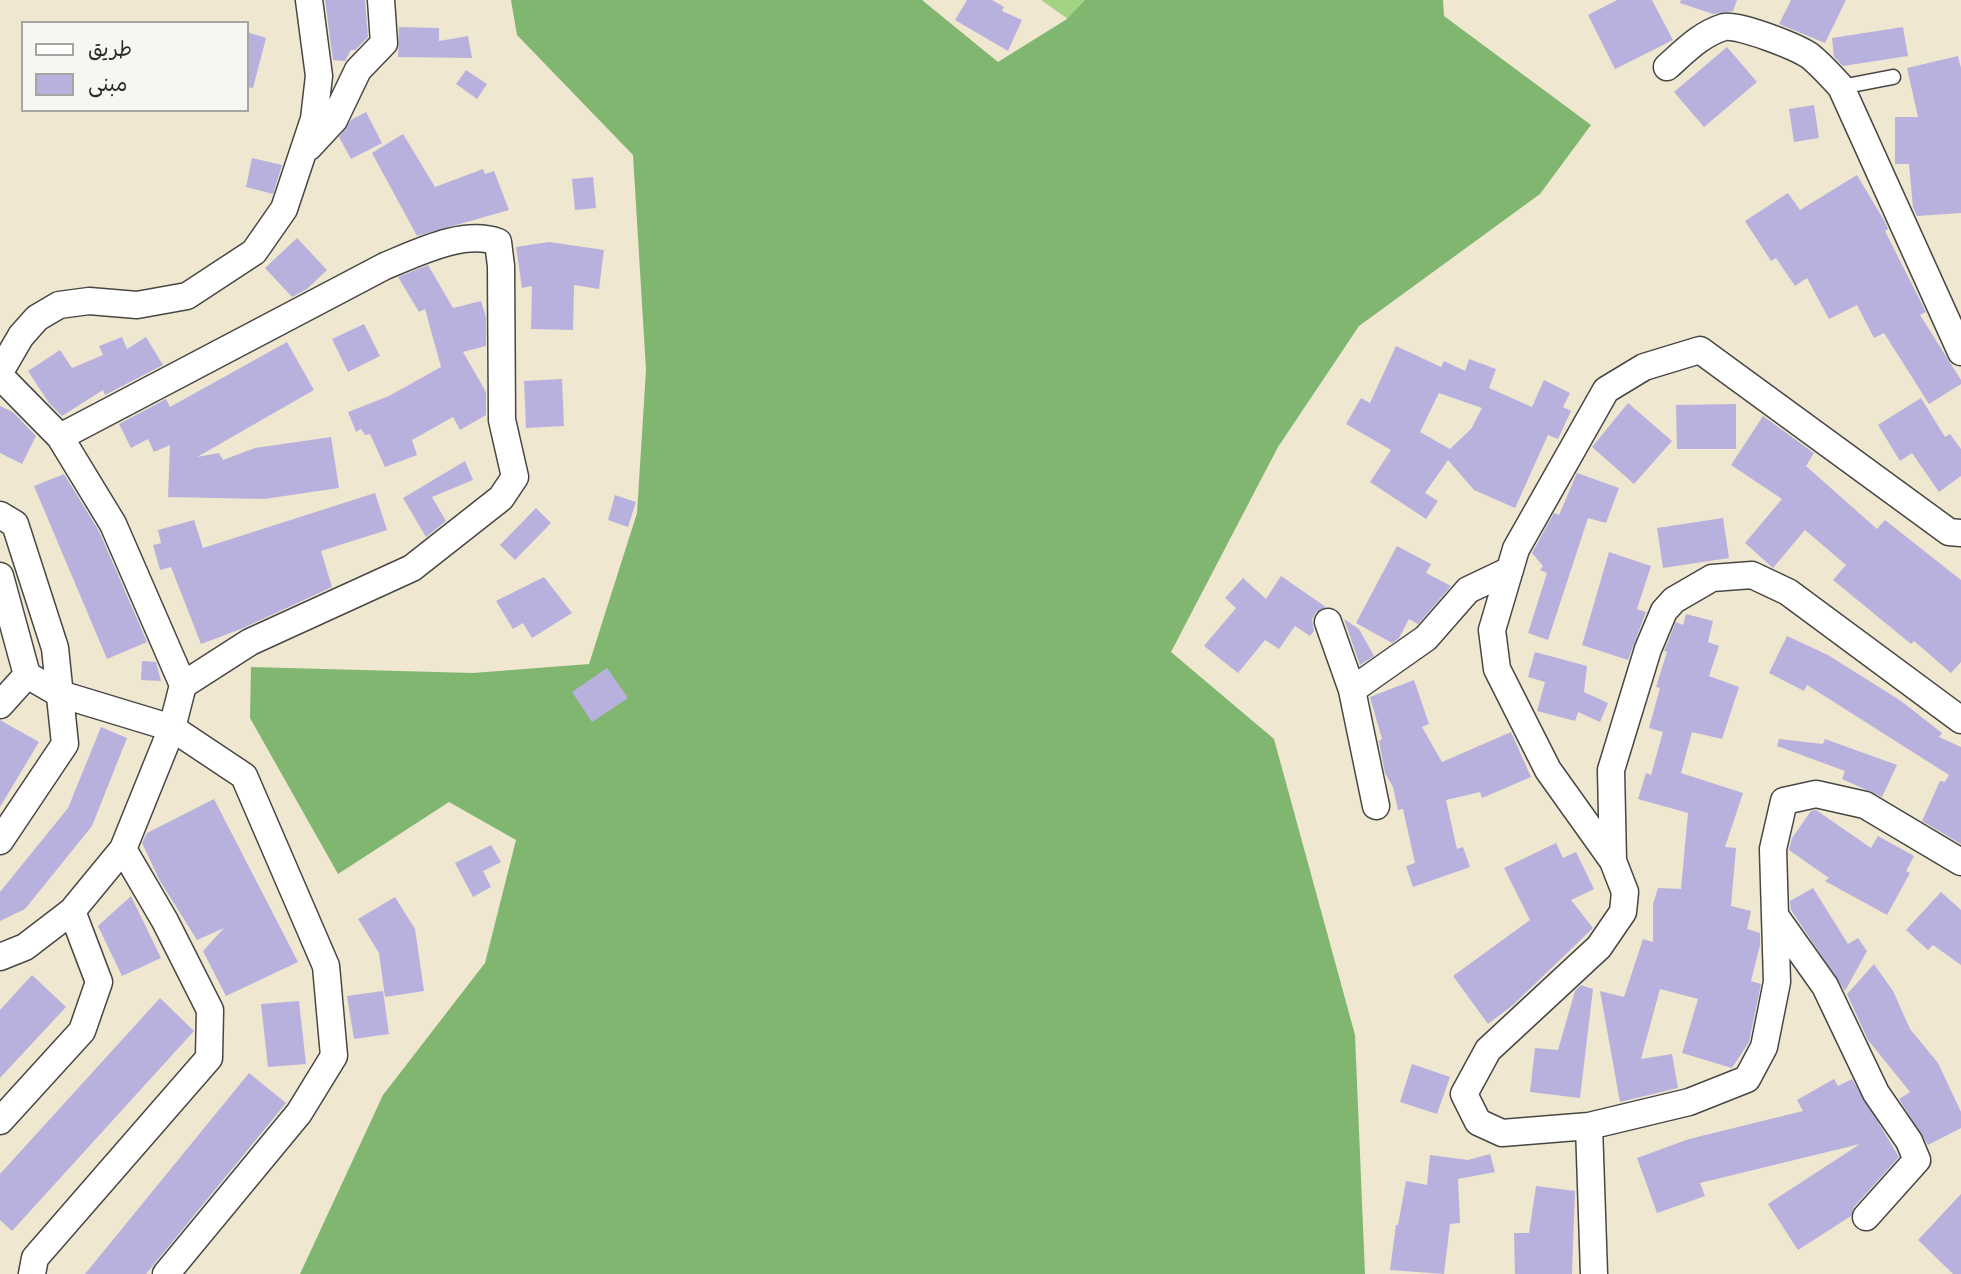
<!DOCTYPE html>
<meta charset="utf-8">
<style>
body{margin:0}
#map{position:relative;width:1961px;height:1274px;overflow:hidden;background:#efe7d0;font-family:"Playpen Sans","Playpen Sans Arabic",sans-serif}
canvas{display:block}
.legend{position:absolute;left:21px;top:21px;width:228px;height:91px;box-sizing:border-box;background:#f6f6f2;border:2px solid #a5a5a2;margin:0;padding:9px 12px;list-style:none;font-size:21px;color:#2b2b2b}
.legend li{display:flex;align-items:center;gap:14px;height:35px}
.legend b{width:35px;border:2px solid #a5a5a2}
</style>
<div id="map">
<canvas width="1961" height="1274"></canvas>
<ul class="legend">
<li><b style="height:9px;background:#fff"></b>طريق</li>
<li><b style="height:19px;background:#b9b1dd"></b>مبنى</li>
</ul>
</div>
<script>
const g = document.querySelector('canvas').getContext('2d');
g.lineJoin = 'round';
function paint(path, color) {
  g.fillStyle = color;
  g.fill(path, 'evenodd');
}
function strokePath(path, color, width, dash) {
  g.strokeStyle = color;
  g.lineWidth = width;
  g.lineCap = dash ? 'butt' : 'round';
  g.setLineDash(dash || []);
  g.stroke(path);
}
paint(new Path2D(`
 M1041 0H1085L1068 19Z`), '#a2d483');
paint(new Path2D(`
 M511 0H922L998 62 1067 19 1085 0H1443L1444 16 1591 125 1540 194 1359 326 1278 447 1171 652 1274 739 1355 1035 1365 1274H300L383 1095 485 963 516 840 449 802 338 874 250 718 251 667 473 673 589 664 637 513 646 370 633 155 517 35Z`), '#81b671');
paint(new Path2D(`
 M325 0H365L368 37 355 50H351L345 61 333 60Z
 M967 0H992L1004 7 1002 11 1022 20 1008 51 955 20Z
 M1617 0H1652L1673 40 1615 69 1588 15Z
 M1681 0H1737L1733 11 1713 14 1680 3Z
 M1791 0H1846L1825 43 1779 24Z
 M399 27 439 28V41L468 36 472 58 398 57Z
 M1903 27 1908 56 1843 66 1834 57 1832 38Z
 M247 32 266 38 253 88 247 87Z
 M1727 47 1757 82 1704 127 1674 92Z
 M1958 56 1961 68V213L1917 216 1913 207 1909 164H1895V117H1918L1907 68Z
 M466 70 487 84 477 99 456 84Z
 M1814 105 1819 138 1794 142 1789 109Z
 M366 112 382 143 351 159 339 137 351 120Z
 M403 134 435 187 483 169 485 174 494 171 509 210 417 236 372 153Z
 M252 158 282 165 273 194 246 187Z
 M1857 175 1885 222 1888 229 1885 231 1926 312 1920 315 1961 380V384L1929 404 1884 333 1874 338 1857 305 1829 319 1807 278 1795 286 1776 258 1771 261 1745 221 1788 193 1800 210Z
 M593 177 596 208 575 210 572 179Z
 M297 238 327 270 307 289 292 297 265 268Z
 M549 242 604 250 599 289 574 285 573 330 531 329 532 286 522 288 516 247Z
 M428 265 453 308 481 301 486 317V346L463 352 486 392V415L460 430 453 417 412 440 417 455 385 467 370 434 365 435 361 429 356 432 348 412 389 396 441 367 425 309 419 312 398 277Z
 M364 324 380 356 348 372 332 339Z
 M122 337 127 349 146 337 163 365 105 395 103 390 62 416 49 403 28 371 60 350 72 368 103 355 99 346Z
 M287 342 314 390 197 457 219 453 223 460 255 448 331 437 339 488 264 499 168 497 170 445 154 452 148 439 131 448 119 424 166 399 170 407Z
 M1396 346 1441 367 1444 361 1465 371 1469 359 1496 369 1489 388 1532 407 1544 380 1570 393 1563 407 1571 411 1558 439 1548 435 1515 508 1474 490 1448 460 1425 493 1438 501 1426 519 1370 482 1391 450 1346 424 1361 398 1370 403ZM1439 393 1482 408 1471 429 1450 449 1420 432Z
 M562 379 564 426 526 428 524 381Z
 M1921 398 1945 437 1950 434 1961 449V476L1939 492 1912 453 1900 461 1878 425Z
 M1628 403 1672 441 1634 484 1592 447Z
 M1736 404V449H1677L1676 405Z
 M0 406 13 412 36 436 22 464 0 453Z
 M1763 416 1814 453 1806 466 1877 529 1885 520 1961 580V662L1951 673 1914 641 1911 644 1833 580 1846 565 1805 530 1773 568 1745 543 1782 499 1731 465Z
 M465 461 473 480 432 497 446 521 426 537 403 498Z
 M1577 473 1619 488 1606 523 1588 518 1548 640 1528 633 1547 573 1540 570 1543 566 1532 553 1554 513 1559 515Z
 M64 474 99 531 147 642 107 659 34 486Z
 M375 493 387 530 321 551 332 587 241 629 201 644 171 567 160 570 153 545 161 543 158 530 194 520 203 548Z
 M615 495 636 502 628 527 608 520Z
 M536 508 551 523 515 560 500 545Z
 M1723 518 1729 558 1663 568 1657 528Z
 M1397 546 1431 564 1426 573 1451 586 1418 624 1409 619 1399 638 1392 643 1356 623Z
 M1609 552 1651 566 1637 609 1646 612 1628 660 1582 645Z
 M1281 576 1326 607 1316 612 1312 620 1314 631 1310 636 1295 626 1279 649 1265 640 1238 673 1204 646 1236 608 1225 598 1243 578 1266 599Z
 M544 577 572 613 532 638 523 623 513 629 496 601Z
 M1686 614 1713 621 1708 642 1719 646 1709 676 1739 687 1722 739 1692 732 1681 773 1743 793 1725 847 1736 848 1731 906 1751 911 1747 929 1760 933V945L1751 981 1761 984 1749 1042 1732 1068 1682 1053 1698 999 1660 989 1641 1059 1672 1054 1678 1088 1620 1102 1600 991 1624 997 1643 939 1653 942V904L1658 888 1681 889 1688 813 1638 799 1646 773 1651 775 1663 732 1649 728 1660 688 1656 687 1667 652 1664 651 1676 622 1683 625Z
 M1344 619 1359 629 1374 656 1360 665Z
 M1787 636 1828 655 1901 701 1942 733 1939 737 1961 747V844L1922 821 1940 781 1945 782 1949 775 1807 685 1804 691 1769 673Z
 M1535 652 1587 666 1584 692 1608 703 1600 722 1578 712 1575 721 1537 711 1545 682 1528 677Z
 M142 661 156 662 161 681 141 680Z
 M607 668 628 698 592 722 572 692Z
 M1414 680 1429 724 1422 727 1442 762 1511 732 1531 777 1482 798 1480 792 1446 800 1457 849 1463 847 1470 867 1413 887 1406 866 1415 863 1403 809 1398 810 1393 787 1385 773 1379 741 1382 739 1370 697Z
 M0 720 39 742 0 807Z
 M101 727 127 738 92 826 25 909 0 921V892L68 808Z
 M1779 739 1823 744 1825 739 1897 765 1882 797 1842 779 1845 771 1777 746Z
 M214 799 298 962 226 996 203 951 224 928 197 940 160 881 142 843 147 833Z
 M1816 810 1871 848 1878 836 1914 856 1906 871 1910 873 1887 915 1825 881 1829 878 1789 850 1792 838 1811 811Z
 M1556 843 1563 858 1576 852 1594 889 1571 900 1593 928 1513 1005 1488 1024 1453 976 1530 920 1504 868Z
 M491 845 501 862 483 871 491 887 473 897 455 863Z
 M1813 888 1848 944 1858 938 1867 951 1845 991 1791 910 1790 901Z
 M1941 892 1961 910V965L1933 945 1928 950 1906 930Z
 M131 896 161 958 122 976 98 926Z
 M395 897 415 929 424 991 385 997 379 953 358 919Z
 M1874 964 1893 991 1910 1029 1938 1063 1961 1112V1128L1928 1145 1899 1099 1910 1092 1868 1040 1847 994Z
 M32 975 66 1007 0 1078V1010Z
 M1581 985 1593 989 1580 1098 1530 1092 1535 1048 1558 1050 1575 991Z
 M383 991 389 1034 354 1039 347 996Z
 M160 998 194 1031 12 1231 0 1220V1174Z
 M299 1001 306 1064 268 1067 261 1004Z
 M1412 1064 1450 1077 1437 1114 1400 1102Z
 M249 1073 286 1103 146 1274H85Z
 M1834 1079 1838 1086 1852 1079 1899 1157 1854 1207 1851 1216 1798 1250 1768 1204 1860 1144 1700 1183 1705 1196 1657 1213 1637 1158 1689 1139 1803 1111 1797 1100Z
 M1490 1154 1495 1172 1458 1179 1460 1223 1450 1224 1444 1274 1390 1270 1396 1225H1398L1406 1181 1427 1185 1430 1155 1468 1160Z
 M1536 1186 1575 1191 1572 1274H1515L1514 1233H1529Z
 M1961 1194V1274H1953L1918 1240Z`), '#b9b1dd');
const lane = new Path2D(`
 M1841 87 1893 77`);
const street = new Path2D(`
 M1667 67C1685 51 1701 34 1724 27 1739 24 1797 47 1810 56 1821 65 1831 76 1841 87L1961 352
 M309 147 334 120 358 70 384 43 381 0
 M0 372 21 336 37 318 59 305 89 301 137 305 187 296 254 252 284 209 314 119 319 76 309 0
 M0 376 60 437 113 524 183 685 172 728 244 776 326 966 334 1056 299 1113 166 1274
 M60 437 385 266C417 253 464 229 498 242L501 266 502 420 515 477 501 498 412 568 250 642 183 685
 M0 515 15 524 55 648 65 744 0 841
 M1961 533 1949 532 1700 350 1644 367 1606 390 1516 549 1492 630 1497 669 1548 770 1613 861 1625 892 1623 912 1599 947 1488 1050 1464 1094 1478 1122 1502 1133 1589 1126 1689 1102 1747 1079 1764 1047 1777 982 1773 849 1784 801 1816 794 1865 805 1961 862
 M0 576 27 675
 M1328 622 1352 690
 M0 705 27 675 60 694 172 728 123 849 72 911 25 947 0 957
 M1376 806 1352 690 1426 638 1468 590 1510 570
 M1613 861 1611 770 1648 649 1664 611 1674 600 1712 578 1752 575 1788 592 1961 720
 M1776 917 1825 986 1876 1093 1909 1141 1917 1160 1866 1217
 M0 1121 82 1031 99 982 72 911
 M1589 1126 1594 1274
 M32 1274 35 1258 209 1058 210 1010 165 921 123 849`);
strokePath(lane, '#484744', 17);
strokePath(street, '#484744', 29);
strokePath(lane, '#fff', 14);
strokePath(street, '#fff', 26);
</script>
